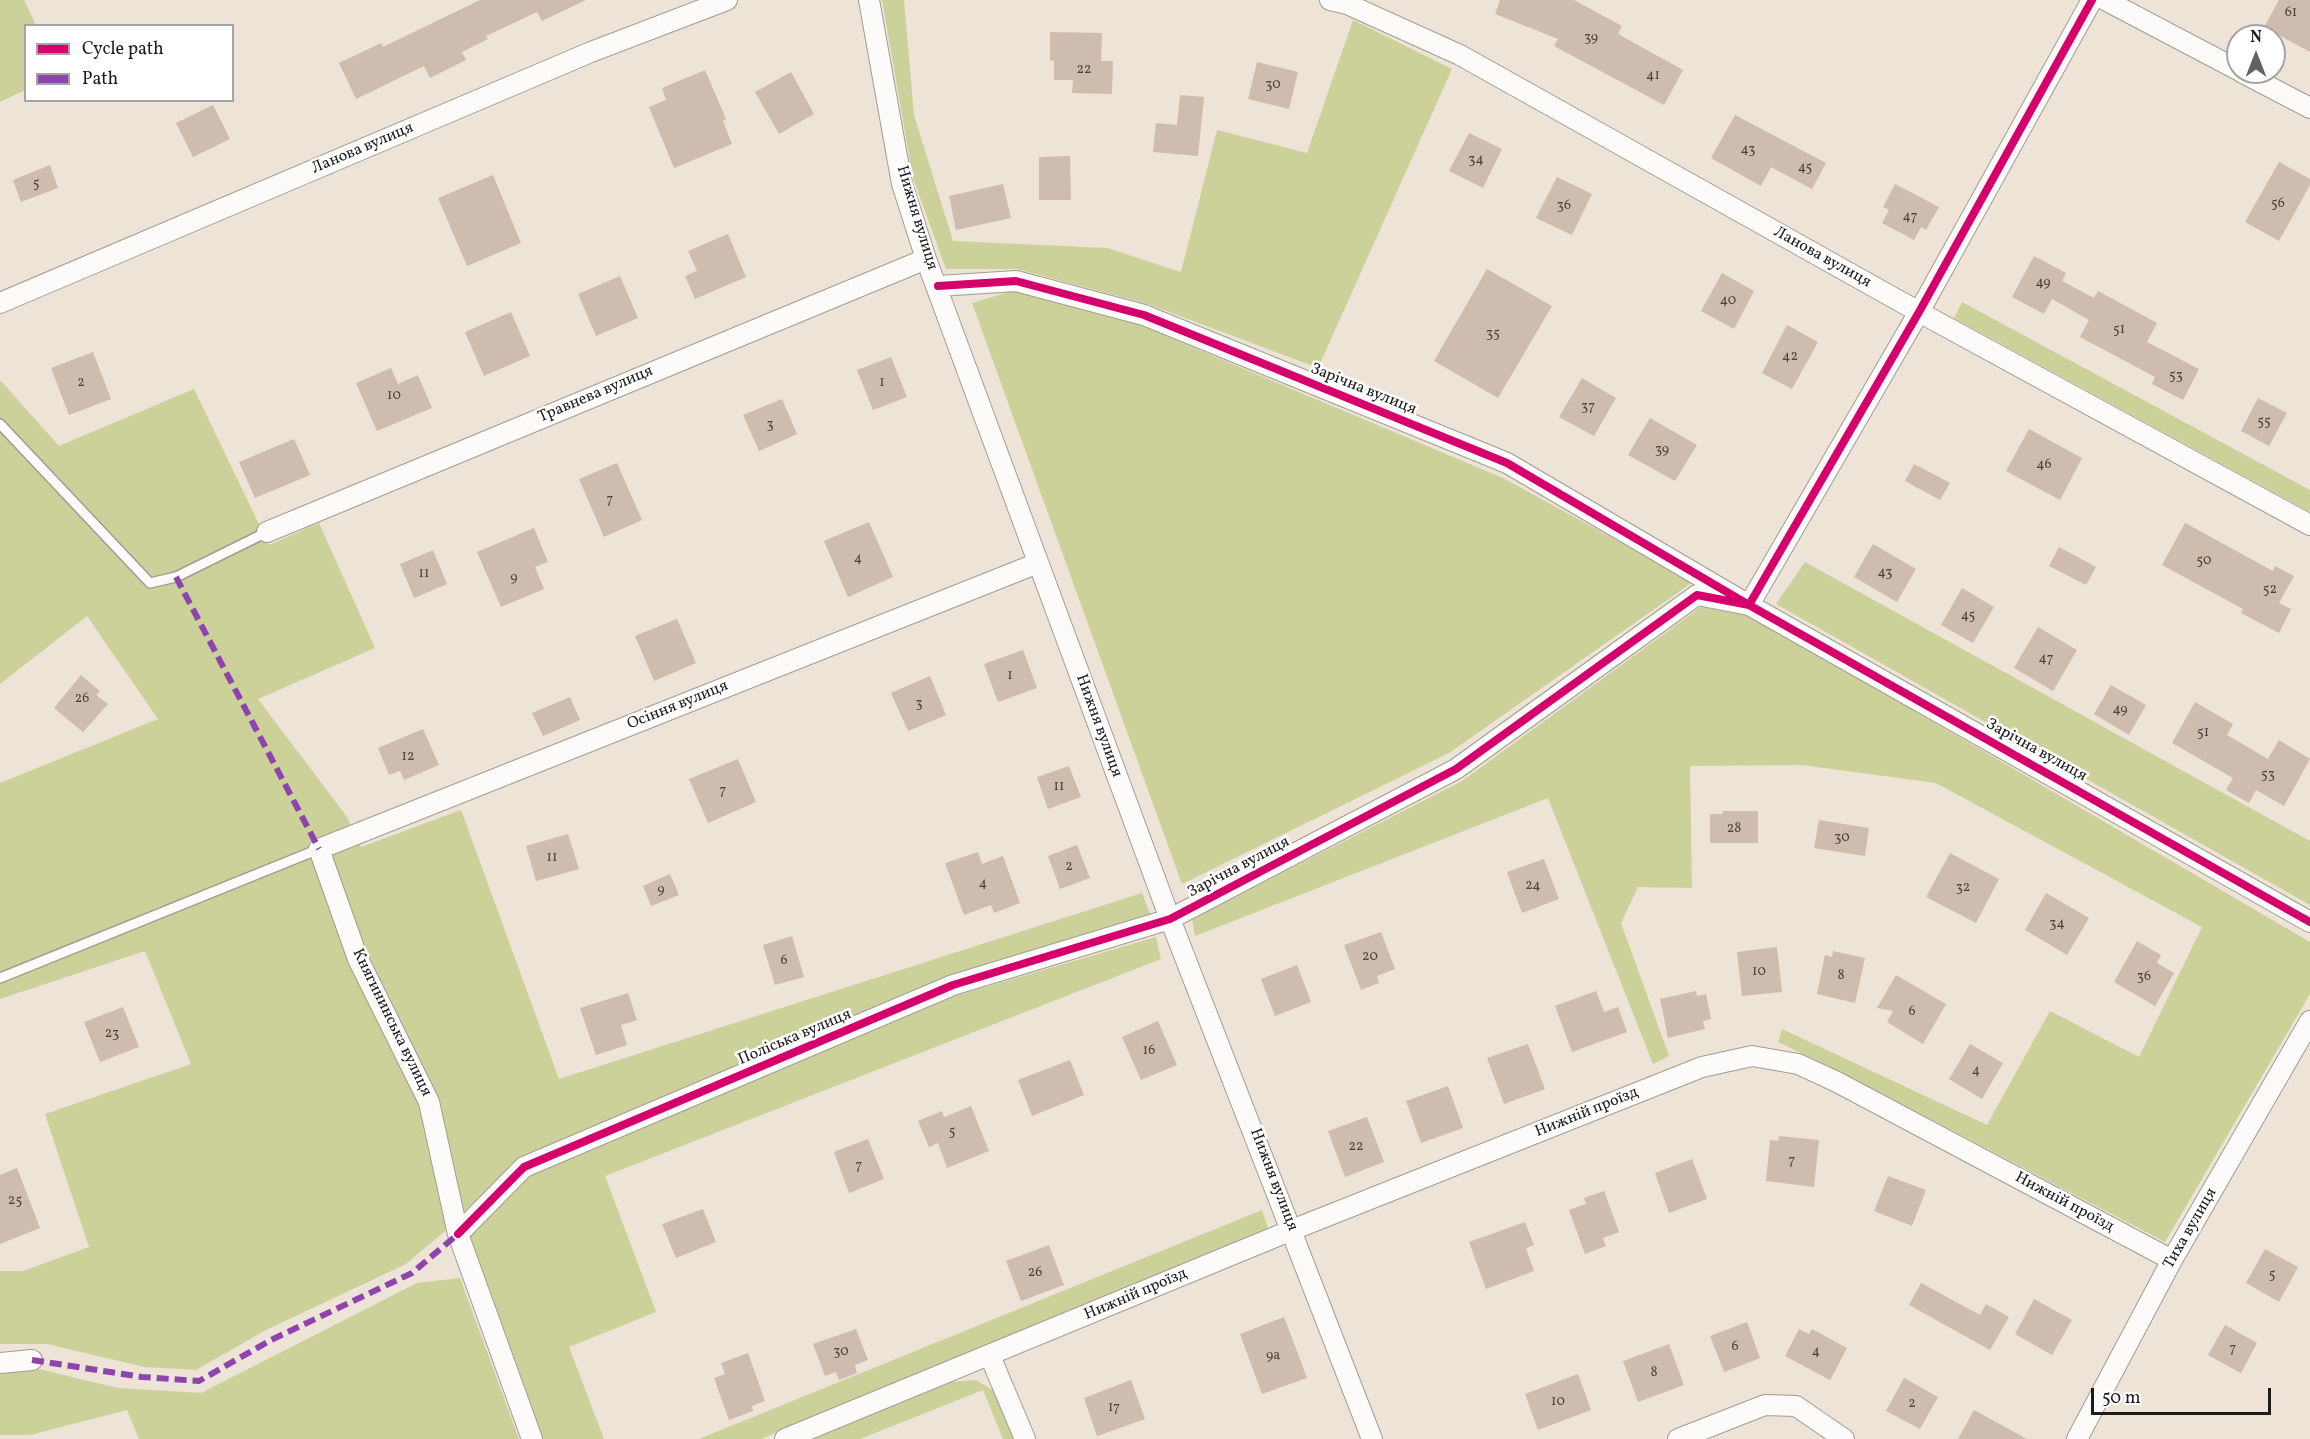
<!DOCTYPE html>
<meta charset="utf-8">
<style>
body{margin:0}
#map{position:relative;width:2310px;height:1439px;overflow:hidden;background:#ede3d6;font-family:Vollkorn,serif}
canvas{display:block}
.legend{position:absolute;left:24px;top:24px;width:210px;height:78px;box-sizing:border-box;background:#fff;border:2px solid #a4a4a4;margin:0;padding:8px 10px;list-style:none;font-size:18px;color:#1c1c1c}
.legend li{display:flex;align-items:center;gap:12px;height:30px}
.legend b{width:30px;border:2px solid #a4a4a4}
.north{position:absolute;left:2226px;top:24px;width:60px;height:60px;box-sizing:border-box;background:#fff;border:2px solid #a4a4a4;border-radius:50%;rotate:0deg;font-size:16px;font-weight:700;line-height:24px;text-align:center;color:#1c1c1c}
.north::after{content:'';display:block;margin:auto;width:21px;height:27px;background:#65625d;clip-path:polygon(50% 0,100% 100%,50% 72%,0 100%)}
.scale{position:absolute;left:2091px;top:1388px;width:180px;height:27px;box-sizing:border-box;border:3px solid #1c1c1c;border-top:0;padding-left:8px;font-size:18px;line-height:21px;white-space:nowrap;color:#1c1c1c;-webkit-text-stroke:4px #fff;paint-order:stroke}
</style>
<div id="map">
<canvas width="2310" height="1439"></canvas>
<ul class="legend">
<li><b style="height:8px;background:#d6006c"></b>Cycle path</li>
<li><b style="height:8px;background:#8e44ad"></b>Path</li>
</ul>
<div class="north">N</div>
<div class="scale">50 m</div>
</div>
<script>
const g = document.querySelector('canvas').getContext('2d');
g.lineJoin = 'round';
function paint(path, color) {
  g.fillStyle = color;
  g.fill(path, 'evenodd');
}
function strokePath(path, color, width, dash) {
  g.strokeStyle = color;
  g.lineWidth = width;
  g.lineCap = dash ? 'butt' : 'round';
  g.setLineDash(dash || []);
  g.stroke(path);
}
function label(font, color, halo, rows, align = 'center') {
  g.font = font + ' Vollkorn,serif';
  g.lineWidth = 5;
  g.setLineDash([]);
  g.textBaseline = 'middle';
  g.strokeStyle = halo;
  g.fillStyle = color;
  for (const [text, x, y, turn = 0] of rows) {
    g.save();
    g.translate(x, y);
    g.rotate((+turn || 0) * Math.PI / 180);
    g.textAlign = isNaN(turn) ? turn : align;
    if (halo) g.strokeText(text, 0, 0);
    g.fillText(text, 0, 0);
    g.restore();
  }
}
paint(new Path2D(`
 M0 0H24L36 25 26 26 25 90 0 102Z
 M882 0H904L914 115 953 241 1107 248 1181 272 1217 130 1307 153 1353 20 1452 69 1318 368 1148 304 1017 269H946L913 178Z
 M1016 290 1140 325 1503 478 1693 582 1449 753 1182 884 972 303Z
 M1962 302 2310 490V512L1954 318Z
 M0 380 59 446 194 389 269 545 319 523 375 648 258 699 347 817 361 847 461 810 559 1079 1142 893 1150 914 950 975 518 1158 451 1226 406 1264 266 1330 196 1370 144 1367 47 1344H0V1271H23L89 1247 45 1114 191 1064 145 951 0 999V783L158 719 87 616 0 684Z
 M1805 562 2310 841V905L1776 604Z
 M1701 607 1754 617 2310 942V994L2165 1242 1841 1072 1778 1042 1782 1029 1987 1125 2050 1011 2139 1057 2202 927 1936 783 1802 765 1690 766 1692 888 1638 887 1621 923 1669 1056 1653 1064 1548 798 1195 936 1192 919 1462 781Z
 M1156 937 1161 959 605 1176 656 1312 569 1347 604 1439H542L468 1236 528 1174 958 995Z
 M1262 1210 1268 1228 761 1439H699Z
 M460 1278 519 1439H139L127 1410 30 1435H0V1369L30 1367 118 1388 201 1393 417 1283Z
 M976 1380 996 1392 1016 1439H1003L983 1390 860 1439H808L948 1382Z`), '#cbd199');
paint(new Path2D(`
 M480 0H586L542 21 537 12 486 36 488 39 462 52 466 60 430 78 424 66 356 99 339 63 381 43 383 47Z
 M1500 0H1574L1622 26 1618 34 1683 70 1664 105 1554 46 1558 39 1495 14Z
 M2279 0H2310V52L2264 27Z
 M1050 32 1102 33 1101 61H1113L1112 94 1072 93 1073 80H1054V61L1050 60Z
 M1257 62 1298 72 1289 109 1248 99Z
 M705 70 726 119 723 121 732 144 674 168 649 107 666 100 662 88Z
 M791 72 814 114 779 134 755 92Z
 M1180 95 1204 97 1198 156 1153 152 1156 123 1177 125Z
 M213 105 230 139 193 157 176 123Z
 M1735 115 1826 163 1812 189 1771 167 1761 186 1711 158Z
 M1469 133 1502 149 1483 188 1449 171Z
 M1070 156 1071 200H1039V157Z
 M2279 162 2310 179V185L2279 241 2245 222Z
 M50 165 58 188 21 202 13 180Z
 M493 175 521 243 467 266 438 198Z
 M1557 177 1592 194 1572 235 1536 218Z
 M1003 184 1011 218 956 230 949 196Z
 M1895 184 1939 207 1926 230 1921 227 1914 240 1882 223 1889 210 1883 207Z
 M728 234 746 277 695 299 685 276 697 271 688 251Z
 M2034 256 2066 273 2062 281 2094 298 2098 291 2157 323 2147 342 2199 369 2183 400 2152 384 2155 377 2080 337 2089 320 2052 299 2044 314 2012 297Z
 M1487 269 1552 306 1498 398 1434 361Z
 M1722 273 1754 291 1734 329 1701 311Z
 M620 276 638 318 596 336 578 294Z
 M511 312 530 356 484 376 465 332Z
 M1787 325 1818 342 1792 389 1762 373Z
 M93 352 111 399 69 415 51 368Z
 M891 357 907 397 873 410 857 370Z
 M391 368 398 384 418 375 432 408 377 431 356 383Z
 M1582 378 1616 398 1594 436 1559 417Z
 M2258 398 2287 413 2269 446 2241 431Z
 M782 399 797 434 759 451 743 415Z
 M1650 418 1697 445 1675 481 1628 455Z
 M2029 429 2082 458 2060 500 2006 471Z
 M294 439 310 475 255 498 239 462Z
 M617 463 642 520 604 537 579 479Z
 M1914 464 1950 483 1940 500 1905 481Z
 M869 522 893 577 848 597 824 541Z
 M2185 523 2273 571 2275 566 2294 576 2279 603 2291 609 2279 633 2241 613 2243 609 2162 565Z
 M534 528 548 562 535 567 544 589 501 607 477 552Z
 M1873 544 1916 569 1897 602 1854 577Z
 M2059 547 2096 567 2086 585 2049 566Z
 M433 550 447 584 414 598 400 564Z
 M1962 588 1994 607 1973 643 1941 625Z
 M677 619 696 663 654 681 635 636Z
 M2038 627 2077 650 2053 691 2014 668Z
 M1023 650 1037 688 998 702 984 664Z
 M81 675 100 691 96 695 108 704 83 732 54 708Z
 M930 676 946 715 908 731 891 693Z
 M2111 685 2146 705 2129 735 2094 714Z
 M570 697 580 720 543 736 532 713Z
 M2195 702 2233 724 2227 735 2268 759 2279 740 2310 759 2284 806 2256 790 2249 803 2226 790 2233 778 2172 743Z
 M423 729 439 765 404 780 400 771 389 775 378 748Z
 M738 759 756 802 708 823 689 779Z
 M1069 766 1081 797 1048 809 1037 777Z
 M1723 811H1758V843H1710V814H1723Z
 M1819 820 1869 828 1865 856 1814 848Z
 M568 834 579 869 536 881 526 846Z
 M1077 845 1090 878 1060 889 1048 856Z
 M978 852 982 864 1003 856 1020 903 994 913 991 905 964 915 945 863Z
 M1950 853 1999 879 1976 923 1926 897Z
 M1544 859 1559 899 1522 913 1507 872Z
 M670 874 679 895 651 906 643 886Z
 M2046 893 2089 918 2067 955 2025 930Z
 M1381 932 1395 969 1377 976 1379 983 1361 990 1344 945Z
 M792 936 804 977 775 985 763 945Z
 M2137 941 2161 955 2157 963 2174 973 2155 1006 2114 982Z
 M1777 947 1782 992 1742 996 1737 952Z
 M1833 951 1865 958 1855 1003 1817 994 1825 955 1832 957Z
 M1297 965 1311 1002 1275 1016 1261 979Z
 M1896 975 1946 1004 1923 1044 1887 1022 1893 1011 1877 1008Z
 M1596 991 1604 1012 1618 1007 1627 1032 1572 1052 1555 1006Z
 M1696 991 1697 996 1706 994 1711 1019 1703 1021 1705 1029 1668 1038 1660 999Z
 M628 993 637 1020 621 1025 627 1045 596 1055 580 1008Z
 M123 1007 139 1047 100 1062 84 1022Z
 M1158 1021 1177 1065 1141 1080 1122 1037Z
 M1528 1044 1545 1089 1504 1104 1487 1058Z
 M1970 1044 2003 1063 1982 1099 1949 1079Z
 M1070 1060 1084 1095 1032 1116 1018 1080Z
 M1448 1086 1463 1128 1421 1143 1406 1101Z
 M971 1106 989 1151 947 1168 938 1143 929 1147 918 1121 942 1111 944 1117Z
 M1367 1117 1384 1162 1345 1177 1328 1131Z
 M1779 1136 1819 1140 1814 1187 1766 1181 1770 1140 1778 1141Z
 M868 1139 884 1179 849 1193 834 1152Z
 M1692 1159 1707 1199 1669 1213 1655 1173Z
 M17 1168 40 1228 0 1244V1175Z
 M1888 1176 1926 1190 1912 1226 1874 1211Z
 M1604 1191 1619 1232 1603 1238 1606 1246 1585 1254 1569 1210 1586 1204 1584 1198Z
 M703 1209 716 1242 676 1258 662 1224Z
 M1525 1222 1534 1245 1526 1248 1534 1271 1486 1289 1469 1242Z
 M1049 1245 1064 1285 1021 1301 1006 1261Z
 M2265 1249 2298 1267 2279 1302 2246 1283Z
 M1921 1283 1980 1315 1986 1304 2009 1317 1990 1350 1909 1305Z
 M2034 1299 2072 1320 2052 1355 2015 1334Z
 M1284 1317 1307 1378 1262 1394 1240 1334Z
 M1747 1322 1760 1358 1724 1372 1710 1336Z
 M2225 1325 2257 1343 2241 1373 2208 1355Z
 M856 1329 868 1360 855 1365 857 1373 839 1380 836 1372 825 1376 813 1344Z
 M1799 1329 1809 1334 1812 1329 1847 1348 1830 1380 1785 1356Z
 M1669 1344 1684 1385 1638 1402 1623 1361Z
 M748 1353 765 1401 752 1406 753 1411 729 1420 714 1378 725 1374 721 1363Z
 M1578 1374 1591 1410 1538 1430 1525 1394Z
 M1904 1378 1938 1397 1920 1429 1886 1411Z
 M1131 1380 1145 1419 1097 1436 1084 1398Z
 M1974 1410 2027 1439H1958Z`), '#cebcae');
const service = new Path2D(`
 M0 424 150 583 176 577 267 532
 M0 978 319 849`);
const minor = new Path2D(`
 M869 0 902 184 926 259 1170 919 1372 1439
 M1330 0 1347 4 1460 55 1919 312 2310 525
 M2105 0 2238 70
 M2241 72 2310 108
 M938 286 1016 281 1144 315 1507 463 1749 605 2310 922
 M0 303 591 52 727 0
 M267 532 926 259
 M458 1234 524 1167 953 985 1170 919 1456 769 1697 595 1749 605 1919 312 2092 0
 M990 1356 1025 1439
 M0 1363 32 1360
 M532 1439 458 1234 429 1102 358 959 319 849 1038 563
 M785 1439 1292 1230 1702 1067 1752 1056 1798 1064 1837 1082 2172 1260
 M1678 1439 1765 1405 1796 1406 1844 1439
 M2077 1439 2172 1260 2310 1021`);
strokePath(service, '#a19c95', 12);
strokePath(minor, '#a19c95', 22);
strokePath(service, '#fcfbf9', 9);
strokePath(minor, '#fcfbf9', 20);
strokePath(new Path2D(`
 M176 577 319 849
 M32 1360 142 1377 199 1381 271 1340 412 1273 458 1234`), '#8e44ad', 6, [12, 6]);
strokePath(new Path2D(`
 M938 286 1016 281 1144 315 1507 463 1749 605 2310 922
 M458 1234 524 1167 953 985 1170 919 1456 769 1697 595 1749 605 1919 312 2092 0`), '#d6006c', 8);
label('14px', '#484440', null, [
 ["61",2291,13],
 ["39",1591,38],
 ["22",1084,70],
 ["41",1653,76],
 ["30",1273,85],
 ["43",1748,150],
 ["34",1476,160],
 ["45",1805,168],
 ["5",36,184],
 ["56",2278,204],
 ["36",1564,206],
 ["47",1910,217],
 ["49",2043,283],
 ["40",1728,301],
 ["51",2119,330],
 ["35",1493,334],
 ["42",1790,357],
 ["53",2176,376],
 ["2",81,383],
 ["1",882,383],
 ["10",394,396],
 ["37",1588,407],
 ["55",2264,422],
 ["3",770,425],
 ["39",1662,450],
 ["46",2044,465],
 ["7",610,500],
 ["4",858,559],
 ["50",2204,561],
 ["43",1885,573],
 ["11",424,574],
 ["9",514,578],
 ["52",2270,590],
 ["45",1968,616],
 ["47",2046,659],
 ["1",1010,676],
 ["26",82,699],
 ["3",919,704],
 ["49",2120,710],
 ["51",2203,733],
 ["12",408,757],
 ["53",2268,775],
 ["11",1059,787],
 ["7",723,791],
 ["28",1734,829],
 ["30",1842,838],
 ["11",552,858],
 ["2",1069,867],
 ["4",983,884],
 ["24",1533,886],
 ["32",1963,888],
 ["9",661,890],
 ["34",2057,924],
 ["20",1370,957],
 ["6",784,961],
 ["10",1759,972],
 ["8",1841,976],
 ["36",2144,977],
 ["6",1912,1012],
 ["23",112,1034],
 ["16",1149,1051],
 ["4",1976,1071],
 ["5",952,1132],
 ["22",1356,1147],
 ["7",1792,1161],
 ["7",859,1166],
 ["25",15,1201],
 ["26",1035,1273],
 ["5",2272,1275],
 ["6",1735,1347],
 ["7",2233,1349],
 ["30",841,1352],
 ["4",1816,1352],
 ["9а",1273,1356],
 ["8",1654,1373],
 ["10",1558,1402],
 ["2",1912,1404],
 ["17",1114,1408]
]);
label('16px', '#1c1c1c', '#fff', [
 ["Ланова вулиця",363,149,-23],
 ["Нижня вулиця",916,218,73],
 ["Ланова вулиця",1822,258,29],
 ["Зарічна вулиця",1363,390,22],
 ["Травнева вулиця",596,395,-23],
 ["Осіння вулиця",678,706,-22],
 ["Нижня вулиця",1098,726,70],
 ["Зарічна вулиця",2036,751,29],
 ["Зарічна вулиця",1239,868,-28],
 ["Княгининська вулиця",391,1023,64],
 ["Поліська вулиця",795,1038,-23],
 ["Нижній проїзд",1587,1113,-22],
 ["Нижня вулиця",1273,1180,69],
 ["Нижній проїзд",2064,1203,28],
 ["Тиха вулиця",2191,1229,-60],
 ["Нижній проїзд",1136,1295,-23]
]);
</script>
